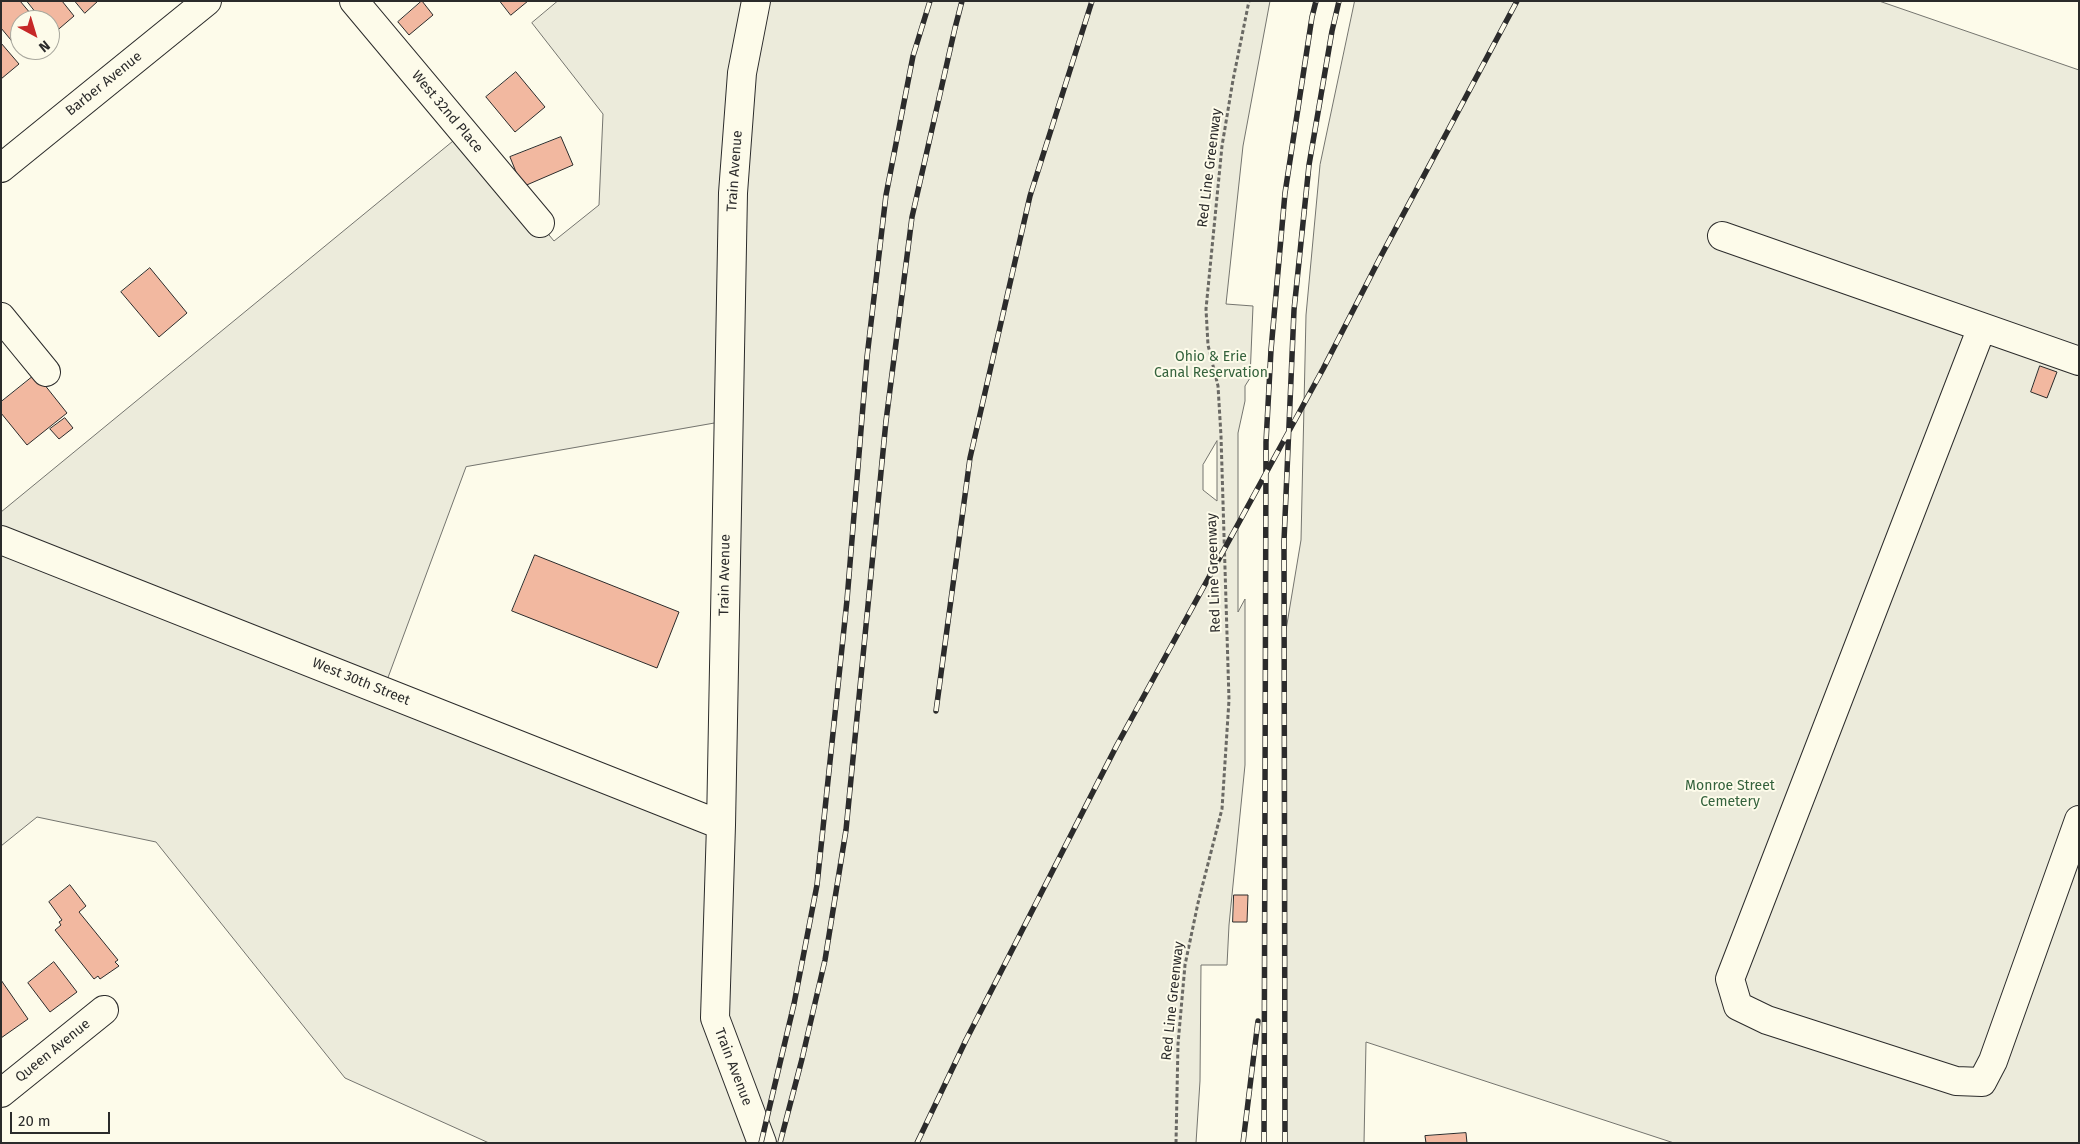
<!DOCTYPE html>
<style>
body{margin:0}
#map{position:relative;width:2080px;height:1144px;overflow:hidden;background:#fdfbea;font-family:"Fira Sans",sans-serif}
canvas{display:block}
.frame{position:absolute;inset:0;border:2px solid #2b2b2b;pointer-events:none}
.north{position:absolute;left:10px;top:10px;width:50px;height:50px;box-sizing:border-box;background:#fdfbea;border:1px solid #a9a89e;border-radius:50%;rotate:141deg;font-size:14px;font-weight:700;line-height:20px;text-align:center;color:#2b2b2b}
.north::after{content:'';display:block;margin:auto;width:18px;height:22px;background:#c62828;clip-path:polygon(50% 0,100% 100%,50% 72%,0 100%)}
.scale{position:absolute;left:10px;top:1112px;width:100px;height:22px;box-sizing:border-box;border:2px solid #2b2b2b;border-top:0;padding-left:6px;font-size:15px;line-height:18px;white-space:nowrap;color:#2b2b2b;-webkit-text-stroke:4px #fdfbea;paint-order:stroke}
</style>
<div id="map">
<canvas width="2080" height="1144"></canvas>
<div class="frame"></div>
<div class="north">N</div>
<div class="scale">20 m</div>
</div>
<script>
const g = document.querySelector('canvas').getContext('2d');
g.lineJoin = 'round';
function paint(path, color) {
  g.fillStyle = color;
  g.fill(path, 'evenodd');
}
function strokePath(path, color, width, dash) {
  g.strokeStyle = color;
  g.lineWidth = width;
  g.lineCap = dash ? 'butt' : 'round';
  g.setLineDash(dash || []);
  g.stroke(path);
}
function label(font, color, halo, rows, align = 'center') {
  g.font = font + ' "Fira Sans",sans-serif';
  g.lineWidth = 4;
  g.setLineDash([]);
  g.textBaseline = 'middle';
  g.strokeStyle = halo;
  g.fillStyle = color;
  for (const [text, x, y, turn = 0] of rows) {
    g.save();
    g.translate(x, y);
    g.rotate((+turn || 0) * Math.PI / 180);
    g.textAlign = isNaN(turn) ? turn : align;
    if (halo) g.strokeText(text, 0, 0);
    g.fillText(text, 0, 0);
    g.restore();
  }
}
const green = new Path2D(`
 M558 1H1270L1243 146 1226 304 1253 306 1250 378 1245 386V401L1238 433V612L1245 599V765L1229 925 1227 965H1201L1200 1081 1196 1143H489L345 1078 156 842 37 817 1 846V512L464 132 554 241 599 205 603 114 532 23ZM728 421 721 824 383 691 466 467ZM1217 441V501L1203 490V465Z
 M1355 1H1879L2079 70V1143H1674L1366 1042 1364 1143H1285L1284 642 1301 540 1306 315 1320 165Z`);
paint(green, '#ecebdb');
strokePath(green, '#74746e', 1);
const building = new Path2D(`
 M1 1H20L36 20H20V50H34L25 57 1 28Z
 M27 1H62L74 16 53 34 50 30V20H42Z
 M75 1H98L85 13Z
 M422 1 433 15 409 35 398 22Z
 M500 1H528L511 15Z
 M1 43 19 64 1 79Z
 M516 72 545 107 515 132 486 97Z
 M561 137 573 165 522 187 510 157Z
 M150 268 187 313 159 337 121 292Z
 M2040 366 2057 372 2047 398 2031 392Z
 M36 374 67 413 27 445 1 413V402Z
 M65 418 73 428 59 439 50 429Z
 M535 555 679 612 657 668 512 611Z
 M70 885 86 906 79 912 118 960 115 962 119 966 100 979 98 976 94 979 55 930 61 925 59 922 62 920 49 902Z
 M1234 895H1248L1247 922H1233Z
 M54 962 77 992 50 1012 28 983Z
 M1 980 28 1019 1 1038Z
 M1466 1133 1467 1143H1426L1425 1136Z`);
paint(building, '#f2b8a0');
strokePath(building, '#2b2b2b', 1);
const minor = new Path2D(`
 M354 1 540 223
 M756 1 742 73 733 193 721 825 715 1018 762 1143
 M1 168 207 1
 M1722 236 2079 361
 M1 317 46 372
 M1982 327 1730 979 1738 1006 1767 1020 1956 1081 1982 1082 1993 1061 2079 820
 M1 540 721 825
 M1 1093 104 1010`);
strokePath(minor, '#2b2b2b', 30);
strokePath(new Path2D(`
 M1176 1143 1178 1044 1185 965 1198 903 1222 809 1229 700 1221 436 1218 386 1208 345 1206 309 1222 146 1233 80 1249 1`), '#6a6964', 3, [4, 2.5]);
strokePath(minor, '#fdfbea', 28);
const rail = new Path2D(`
 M936 711 970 458 1030 196 1092 1
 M761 1143 794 1004 817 885 847 600 867 357 886 195 913 56 930 1
 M780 1143 802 1059 825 960 846 830 886 421 912 217 955 28 962 1
 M917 1143 966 1040 1117 745 1323 369 1381 256 1517 1
 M1243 1143 1258 1021
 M1264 1143 1266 442 1271 350 1285 193 1312 17 1316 1
 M1285 1143 1284 541 1294 310 1309 165 1332 31 1339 1`);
strokePath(rail, '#2b2b2b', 5.5);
strokePath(rail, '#fdfbea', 4, [11]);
label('14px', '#2b2b2b', '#fdfbea', [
 ["Barber Avenue",104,84,-39],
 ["West 32nd Place",447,112,50],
 ["Red Line Greenway",1210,168,-83],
 ["Train Avenue",735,171,-86],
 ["Red Line Greenway",1214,573,-92],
 ["Train Avenue",725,575,-89],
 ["West 30th Street",361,682,22],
 ["Red Line Greenway",1173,1001,-84],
 ["Queen Avenue",53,1051,-39],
 ["Train Avenue",733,1067,69]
]);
label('14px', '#34623c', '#fdfbea', [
 ["Ohio & Erie",1211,357],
 ["Canal Reservation",1211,373],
 ["Monroe Street",1730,786],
 ["Cemetery",1730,802]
]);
</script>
